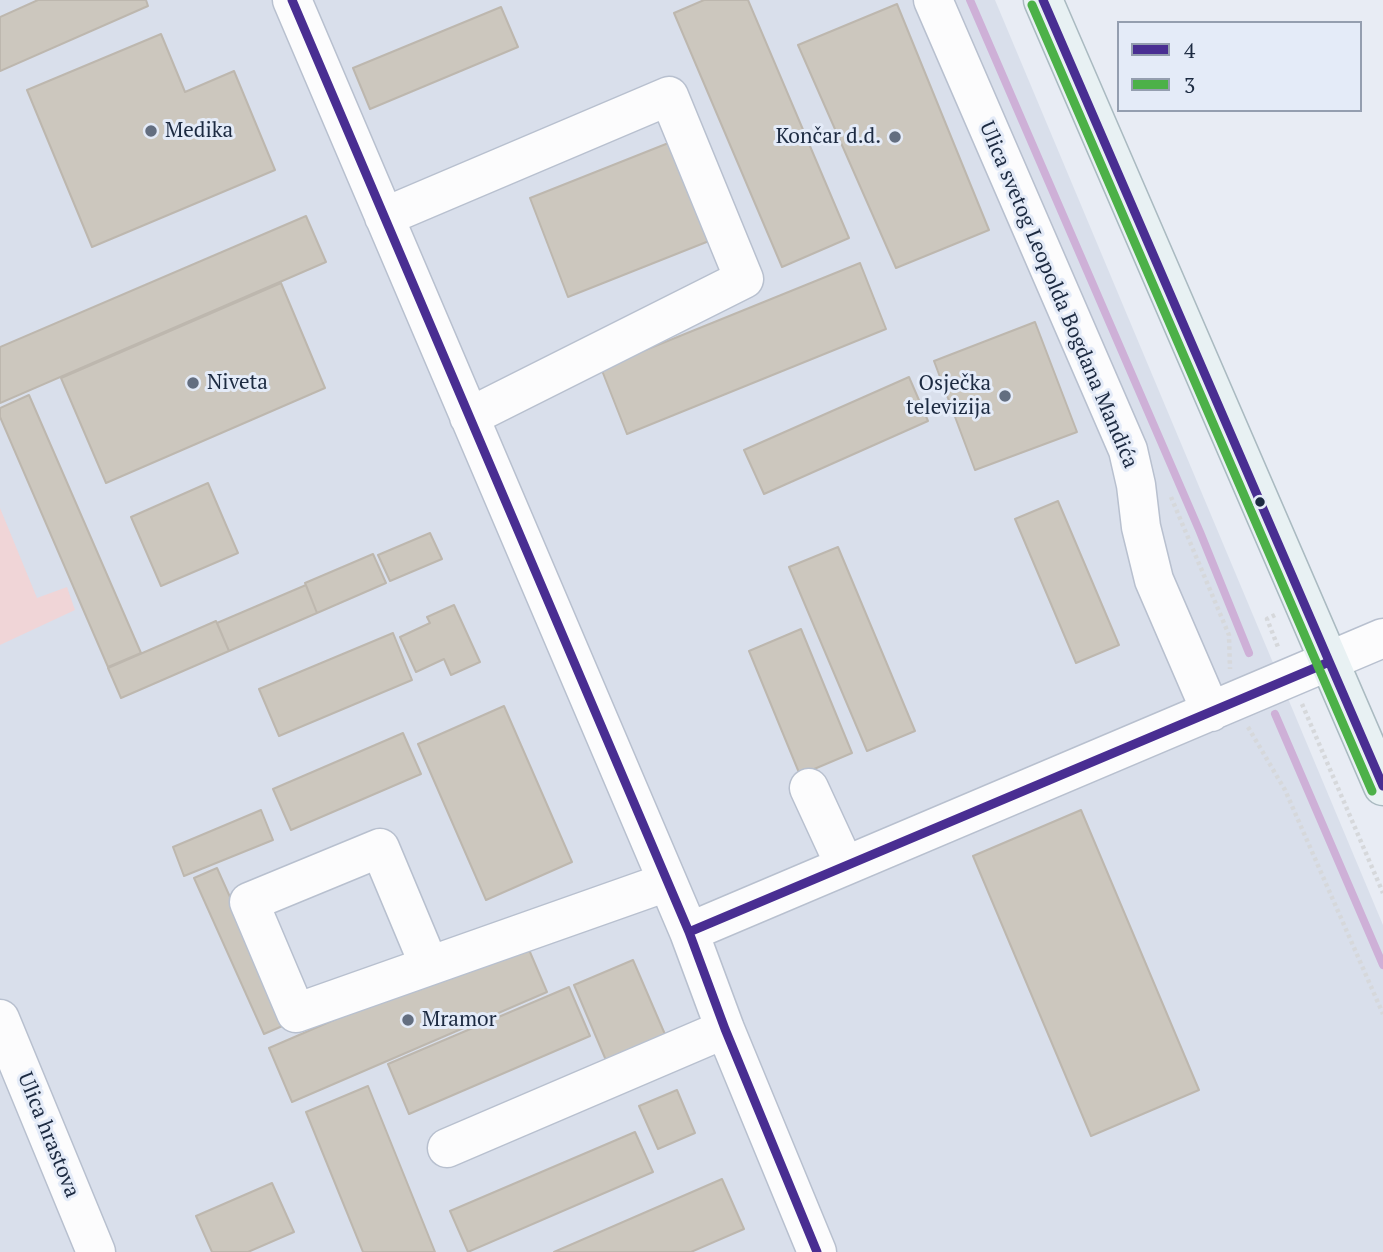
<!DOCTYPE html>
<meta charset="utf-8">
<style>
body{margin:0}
#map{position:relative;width:1383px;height:1252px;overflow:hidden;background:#e8ecf4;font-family:"PT Serif",serif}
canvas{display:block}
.legend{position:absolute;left:1117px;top:21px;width:245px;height:91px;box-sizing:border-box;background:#e4ebf8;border:2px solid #949eaf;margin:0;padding:9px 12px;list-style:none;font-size:21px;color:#1c2a41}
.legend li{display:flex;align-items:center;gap:14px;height:35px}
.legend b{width:35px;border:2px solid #949eaf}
</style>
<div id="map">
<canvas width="1383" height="1252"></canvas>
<ul class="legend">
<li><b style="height:9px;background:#492e92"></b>4</li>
<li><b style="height:9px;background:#4cb148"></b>3</li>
</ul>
</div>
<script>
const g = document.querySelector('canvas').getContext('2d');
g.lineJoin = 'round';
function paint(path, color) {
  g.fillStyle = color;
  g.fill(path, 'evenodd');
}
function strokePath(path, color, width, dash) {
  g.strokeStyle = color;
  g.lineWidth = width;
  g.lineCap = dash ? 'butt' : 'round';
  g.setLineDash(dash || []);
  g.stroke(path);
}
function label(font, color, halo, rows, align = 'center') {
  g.font = font + ' "PT Serif",serif';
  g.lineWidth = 6;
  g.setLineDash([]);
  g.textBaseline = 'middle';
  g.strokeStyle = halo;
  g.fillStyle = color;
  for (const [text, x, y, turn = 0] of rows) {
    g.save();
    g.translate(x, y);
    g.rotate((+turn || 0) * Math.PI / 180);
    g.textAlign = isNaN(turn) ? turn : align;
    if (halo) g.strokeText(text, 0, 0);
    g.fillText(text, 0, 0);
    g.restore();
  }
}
paint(new Path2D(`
 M0 0H995L1383 925V1252H0Z`), '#d9dfeb');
paint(new Path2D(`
 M0 508 37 598 67 587 75 610 0 645Z`), '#f0d5d7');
strokePath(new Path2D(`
 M970 0 1200 532 1249 653
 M1275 714 1383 965`), '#ceb0d7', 8);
const building = new Path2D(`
 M38 0H146L148 6 0 71V17Z
 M704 0H748L849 238 782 267 674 13Z
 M897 4 989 230 896 268 798 45Z
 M501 7 518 47 370 109 353 68Z
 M161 34 185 92 234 71 275 170 92 247 27 90Z
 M671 142 709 241 568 297 530 198Z
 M306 216 326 262 0 403V347Z
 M860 263 886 329 627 434 601 368Z
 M281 283 325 388 106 483 61 378Z
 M1035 322 1077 432 975 470 934 361Z
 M909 377 928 421 764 494 744 450Z
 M29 395 141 653 108 667 0 417V408Z
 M208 483 238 553 161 586 131 517Z
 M1058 501 1119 645 1076 663 1015 519Z
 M430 533 442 559 390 581 378 555Z
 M838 547 915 731 867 751 789 567Z
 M373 554 386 583 317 613 305 583Z
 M306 585 317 613 229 651 217 623Z
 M454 605 480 662 451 675 444 659 416 672 400 637 430 623 427 617Z
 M216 621 229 651 121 698 108 668Z
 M801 629 852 753 800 775 749 651Z
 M393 633 412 680 279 736 259 689Z
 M504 706 572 862 486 900 418 744Z
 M403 733 421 774 291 830 273 789Z
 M261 810 273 840 184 876 173 847Z
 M1081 810 1199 1090 1091 1136 973 856Z
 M217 868 287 1024 264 1034 194 878Z
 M524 938 547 992 292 1102 269 1048Z
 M633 960 667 1039 608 1065 574 985Z
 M569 987 590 1036 409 1114 388 1064Z
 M368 1086 435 1252H363L306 1112Z
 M677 1090 695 1133 658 1149 639 1106Z
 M635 1132 653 1172 468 1252 450 1211Z
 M722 1179 744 1229 691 1252H554Z
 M272 1183 294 1232 248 1252H212L196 1216Z`);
paint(building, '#ccc7be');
strokePath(building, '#bdb7ae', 2);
const minor = new Path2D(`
 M292 0 689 932 725 1029 817 1252
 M933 0 1128 450 1136 485 1141 527 1154 580 1211 712
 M384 217 669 96 744 279 469 417
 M809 788 845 866
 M689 932 1383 638
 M429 965 380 848 249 902 296 1013 667 882
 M0 1019 96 1252
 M447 1148 725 1029`);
const major = new Path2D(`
 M1043 0 1383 786`);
strokePath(minor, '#b8c0cf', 41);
strokePath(major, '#aabac1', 41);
strokePath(new Path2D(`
 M1171 497 1229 635 1230 669
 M1275 615 1267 619 1278 647
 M1302 704 1383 893
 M1248 727 1285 790 1383 1014`), '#d6d8db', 4.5, [3.5, 3.5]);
strokePath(minor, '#fcfcfd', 38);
strokePath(major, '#e8f1f3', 38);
strokePath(new Path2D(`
 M292 0 689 932 725 1029 817 1252
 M1043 0 1383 786
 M689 932 1329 662`), '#492e92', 9);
strokePath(new Path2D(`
 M1032 5 1372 791`), '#4cb148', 9);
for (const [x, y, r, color] of [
 [151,131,7,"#636e80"],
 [895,137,7,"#636e80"],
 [193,383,7,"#636e80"],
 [1005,396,7,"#636e80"],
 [1260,502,6,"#1c2a41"],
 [408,1020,7,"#636e80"]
]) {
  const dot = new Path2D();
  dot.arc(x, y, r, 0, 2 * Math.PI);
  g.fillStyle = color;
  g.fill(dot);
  strokePath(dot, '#e4ebf8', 2.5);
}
label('21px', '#1c2a41', '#e4ebf8', [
 ["Medika",165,131],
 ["Končar d.d.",881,137,"right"],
 ["Niveta",207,383],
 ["Osječka",991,384,"right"],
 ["televizija",991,408,"right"],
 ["Mramor",422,1020]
], 'left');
label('21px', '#1c2a41', '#e4ebf8', [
 ["Ulica svetog Leopolda Bogdana Mandića",1058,295,67],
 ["Ulica hrastova",48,1135,68]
]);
</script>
